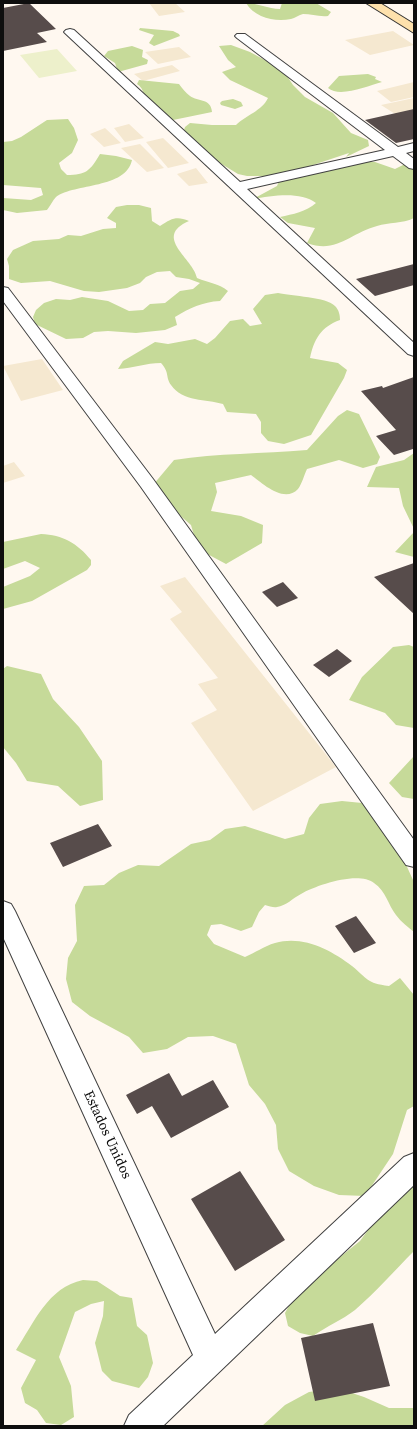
<!DOCTYPE html>
<style>
body{margin:0}
#map{position:relative;width:417px;height:1429px;overflow:hidden;background:#fff8f0;font-family:"Source Serif 4",serif}
canvas{display:block}
.frame{position:absolute;inset:0;border:4px solid #0e0e0e;pointer-events:none}
</style>
<div id="map">
<canvas width="417" height="1429"></canvas>
<div class="frame"></div>
</div>
<script>
const g = document.querySelector('canvas').getContext('2d');
g.lineJoin = 'round';
function paint(path, color) {
  g.fillStyle = color;
  g.fill(path, 'evenodd');
}
function strokePath(path, color, width, dash) {
  g.strokeStyle = color;
  g.lineWidth = width;
  g.lineCap = dash ? 'butt' : 'round';
  g.setLineDash(dash || []);
  g.stroke(path);
}
function label(font, color, halo, rows, align = 'center') {
  g.font = font + ' "Source Serif 4",serif';
  g.lineWidth = 4;
  g.setLineDash([]);
  g.textBaseline = 'middle';
  g.strokeStyle = halo;
  g.fillStyle = color;
  for (const [text, x, y, turn = 0] of rows) {
    g.save();
    g.translate(x, y);
    g.rotate((+turn || 0) * Math.PI / 180);
    g.textAlign = isNaN(turn) ? turn : align;
    if (halo) g.strokeText(text, 0, 0);
    g.fillText(text, 0, 0);
    g.restore();
  }
}
paint(new Path2D(`
 M149 3H175L185 12 159 16Z
 M393 31 414 45 370 55 345 40Z
 M179 47 191 57 158 64 145 52Z
 M172 65 180 71 143 81 134 74Z
 M414 82V97L391 102 377 91Z
 M414 98V114L400 117 381 105Z
 M129 124 144 138 125 142 114 128Z
 M105 128 121 143 104 147 90 134Z
 M163 138 189 163 168 168 146 142Z
 M140 144 164 168 147 172 121 148Z
 M196 168 208 183 189 186 177 174Z
 M42 359 63 390 21 401 3 366Z
 M14 462 25 476 3 483V466Z
 M185 577 336 767 253 811 191 723 217 710 198 684 218 678 170 619 182 612 160 586Z`), '#f5e8d0');
paint(new Path2D(`
 M246 3C258 3 268 9 280 9L282 3H316L331 12 328 16C319 17 311 14 303 14 299 15 295 18 291 19 275 22 255 18 246 3Z
 M140 28 173 31 179 34 180 36 154 46 149 43 154 35 139 30Z
 M231 45 250 52 272 64 287 76 293 85 305 97 333 113 351 133 368 140 369 146 346 157 349 153 304 168 271 176H247L238 174 215 160 201 146 185 137 183 133 185 127 190 123 212 125H236C246 115 262 111 268 98L230 80 222 72 236 67 228 60 219 46Z
 M132 46 143 50 142 57 148 60 147 64 118 72 115 63 104 56 108 51Z
 M368 74 376 77 375 79 382 82C367 86 340 98 328 88L339 76Z
 M139 80 179 84C182 88 186 93 190 96 198 102 211 98 212 112L173 120C164 115 155 111 148 103 143 97 145 89 137 84Z
 M233 99 241 102 243 106 235 109 221 105 220 103 222 101Z
 M68 119 74 128 78 140 72 153 59 163 61 169 67 175C86 175 90 171 100 154L116 156 132 160C126 189 75 183 56 197 53 200 50 206 47 210L17 213 3 210V198L31 200 43 195 41 188 3 185V142L12 141 21 137 47 120Z
 M413 160 414 161V218C402 224 389 222 377 226 350 233 337 254 307 243L315 228 288 223 280 217C293 214 306 212 316 203 300 191 272 196 253 199L277 186 279 181 348 162H375L395 169Z
 M127 205H139L151 208 152 221 160 226C172 218 177 216 189 221 152 237 194 259 197 278 209 283 218 283 228 291L220 301C202 302 190 308 175 317L177 325 165 330 136 333 108 331 94 332 83 338 66 339 35 324 33 317 36 310 44 303 56 299 70 300 82 297 108 301 129 311 143 310 150 304 165 303 180 291 193 289 200 283 189 279 176 277 170 271 157 272 146 277 140 283 127 288 99 292 84 291 50 281 21 283 9 279V266L7 259 13 250 33 241 59 239 68 235 81 236 103 229 116 228V223L107 218 116 207Z
 M278 293C291 296 327 297 335 306 339 310 340 315 340 320 321 327 314 339 310 358L338 363 347 370 344 378 311 435 284 444 268 441 261 433V422L256 414 227 412 223 404C206 399 183 402 171 385 165 376 170 373 161 363 146 363 133 368 118 369L123 361 155 342 168 344 195 339 207 344 215 338 230 321 243 319 250 326 262 324 253 309 265 295Z
 M347 410 359 414 380 457 377 464 363 468 339 460 307 469C304 475 302 484 298 489 284 504 262 483 251 475L215 483 217 492 211 511 241 516 263 525 262 543 226 564 198 549 191 525 155 494 153 485 174 460C218 453 262 454 307 450L338 416Z
 M414 453V529L403 506 399 488 367 487 376 467 404 460Z
 M414 532V557L395 552Z
 M41 534C63 535 77 543 91 560V565L87 570 32 601 3 609V587L30 576 40 568 25 561 3 569V542Z
 M409 645 414 647V728L396 725 385 713 349 700 362 677 393 647Z
 M7 666 41 674 53 699 79 727 102 761 103 800 80 806 58 786 27 781 16 763 3 747V669Z
 M414 756V799L402 797 389 783Z
 M342 801 362 803 398 847 413 880 414 932C408 927 401 922 396 915 388 905 386 891 374 883 358 871 317 885 301 894 293 898 286 906 277 907 274 908 269 906 265 905L259 912 252 927 241 931 221 924 211 925 207 935 214 944 245 957C255 953 264 946 275 943 303 935 331 950 352 966 368 979 366 983 389 986L400 978 414 995V1106L407 1110 393 1154 365 1196 339 1195 314 1186 289 1171 278 1149 276 1125 265 1104 249 1085 236 1044 213 1036 188 1037 167 1049 143 1053 129 1037 90 1016 72 1002 66 979 68 958 77 941 75 905 84 886 104 885 119 873 138 865 159 866 191 844 210 840 225 829 245 826 285 839 304 834 309 818 320 804Z
 M414 1179V1251C394 1271 376 1292 355 1310 342 1320 327 1326 313 1336L300 1333 288 1326 285 1313 298 1289 326 1262 340 1257 360 1241 374 1222Z
 M83 1280 97 1281 120 1296 132 1298 137 1326 147 1335 153 1363 148 1377 139 1388 112 1381 102 1371 95 1343 103 1316 104 1301 91 1304 75 1312 59 1357 71 1386 74 1417 61 1425 46 1423 37 1410 25 1403 21 1388 36 1360 16 1350C34 1323 48 1287 83 1280Z
 M337 1388 364 1397 389 1408H414V1426H262L285 1405 309 1392Z`), '#c6da99');
paint(new Path2D(`
 M57 49 77 71 39 78 20 55Z`), '#edf0cb');
paint(new Path2D(`
 M29 3 56 29 37 33 47 42 3 51V8Z
 M414 109V139L396 143 365 120Z
 M414 264V285L375 296 356 279Z
 M414 377V451L413 449 394 455 376 436 396 430 361 391 382 386 383 388Z
 M414 563V614L374 577Z
 M283 582 298 598 277 607 262 592Z
 M337 649 352 661 329 677 313 665Z
 M98 824 112 846 63 867 50 843Z
 M356 916 376 943 354 953 335 926Z
 M169 1073 182 1096 213 1080 229 1107 171 1138 152 1106 137 1114 126 1095Z
 M240 1171 285 1240 235 1271 191 1199Z
 M373 1323 390 1386 315 1401 301 1338Z`), '#574c4b');
const street = new Path2D(`
 M70 29 74 30 240 182 385 150 237 38 235 36 237 34H245L398 147 414 143V151L406 153 414 159V169L409 168 393 156 247 189 414 343V356L408 354 66 34 64 32 66 30Z
 M3 287 8 288 153 479 414 840V867L406 865 141 487 3 301Z
 M3 901 11 904 15 911 215 1334 404 1157 414 1153V1185L163 1426H124L129 1415 193 1355 3 937Z`);
const secondary = new Path2D(`
 M366 3H380L414 24V33Z`);
strokePath(street, '#414141', 2);
strokePath(secondary, '#303030', 2);
paint(street, '#fff');
paint(secondary, '#fee1ac');
label('14px', '#0e0e0e', '#fff', [
 ["Estados Unidos",107,1135,65]
]);
</script>
